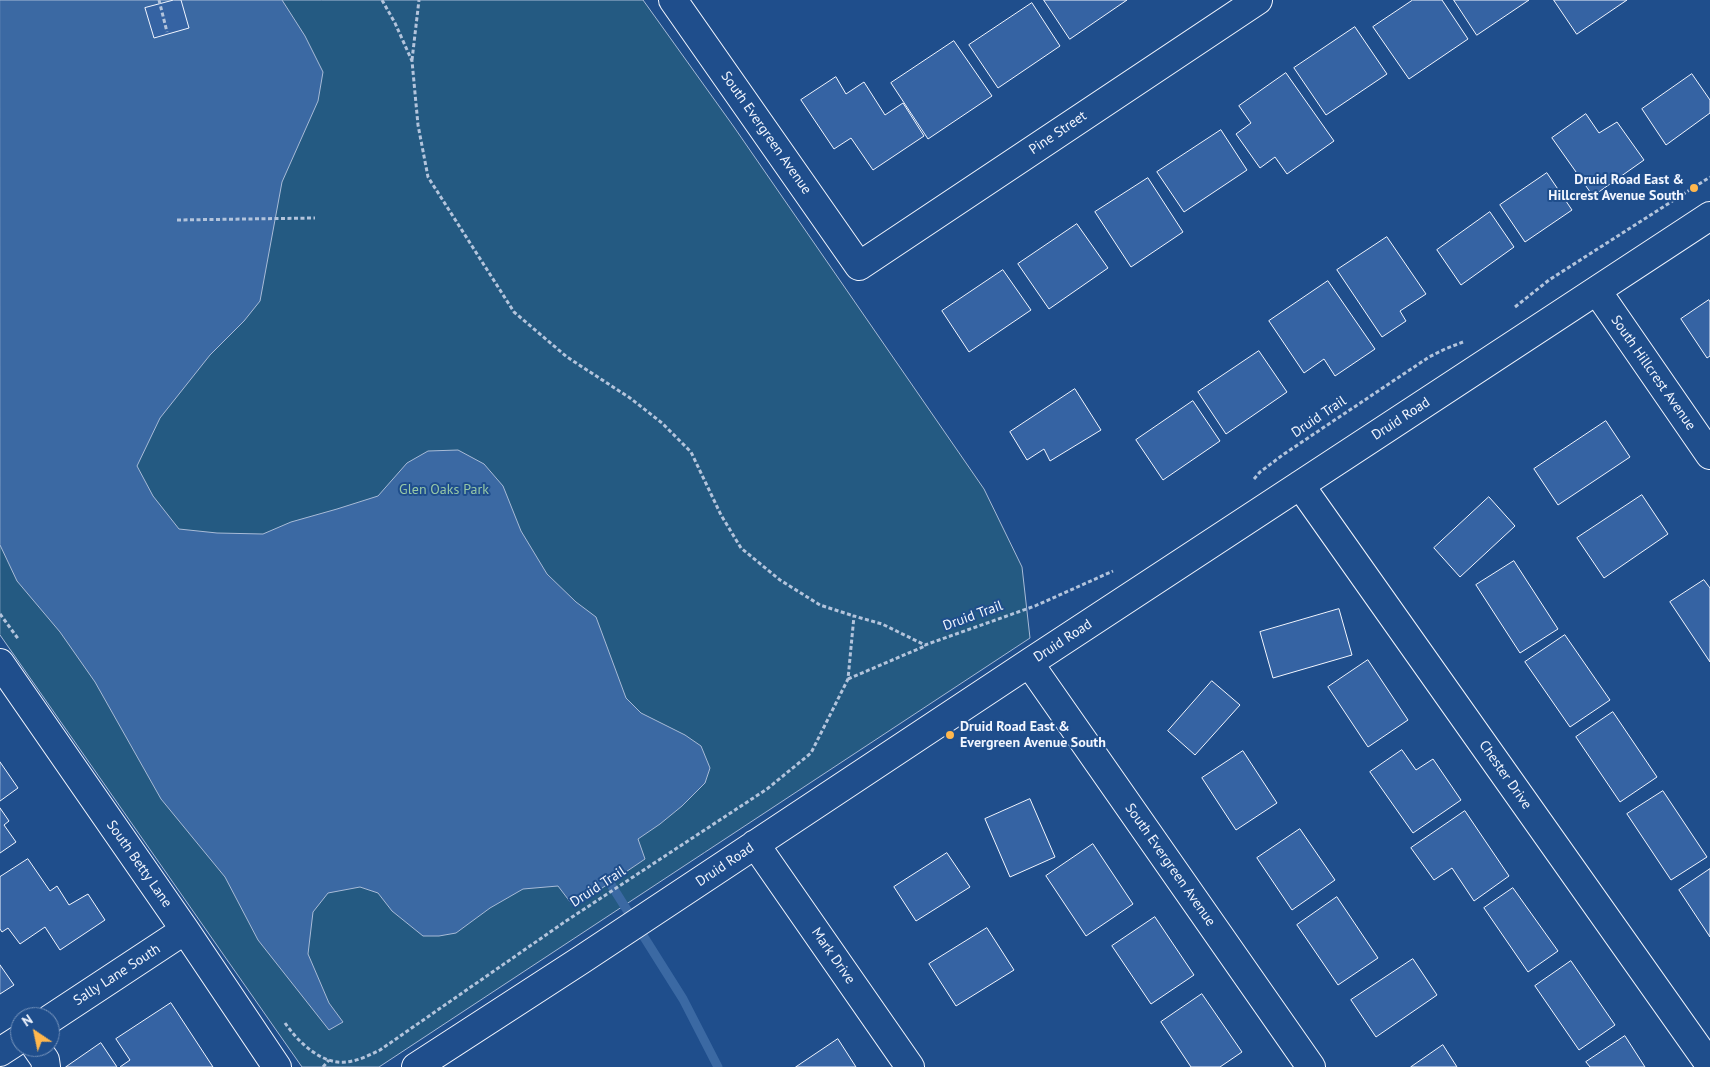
<!DOCTYPE html>
<style>
body{margin:0}
#map{position:relative;width:1710px;height:1067px;overflow:hidden;background:#1f4e8c;font-family:"PT Sans",sans-serif}
canvas{display:block}
.north{position:absolute;left:10px;top:1007px;width:50px;height:50px;box-sizing:border-box;background:#1f4e8c;border:1px solid #7391ba;border-radius:50%;rotate:326deg;font-size:14px;font-weight:700;line-height:20px;text-align:center;color:#f2f6ff}
.north::after{content:'';display:block;margin:auto;width:18px;height:22px;background:#ffb74d;clip-path:polygon(50% 0,100% 100%,50% 72%,0 100%)}
</style>
<div id="map">
<canvas width="1710" height="1067"></canvas>
<div class="north">N</div>
</div>
<script>
const g = document.querySelector('canvas').getContext('2d');
g.lineJoin = 'round';
function paint(path, color) {
  g.fillStyle = color;
  g.fill(path, 'evenodd');
}
function strokePath(path, color, width, dash) {
  g.strokeStyle = color;
  g.lineWidth = width;
  g.lineCap = dash ? 'butt' : 'round';
  g.setLineDash(dash || []);
  g.stroke(path);
}
function label(font, color, halo, rows, align = 'center') {
  g.font = font + ' "PT Sans",sans-serif';
  g.lineWidth = 4;
  g.setLineDash([]);
  g.textBaseline = 'middle';
  g.strokeStyle = halo;
  g.fillStyle = color;
  for (const [text, x, y, turn = 0] of rows) {
    g.save();
    g.translate(x, y);
    g.rotate((+turn || 0) * Math.PI / 180);
    g.textAlign = isNaN(turn) ? turn : align;
    if (halo) g.strokeText(text, 0, 0);
    g.fillText(text, 0, 0);
    g.restore();
  }
}
const green = new Path2D(`
 M0 0H643L734 127 984 489 1022 567 1030 638 379 1067H302L0 635Z`);
paint(green, '#245a82');
strokePath(green, '#a8bbd7', 1);
const water = new Path2D(`
 M0 0H282L305 36 323 72 318 101 282 182 260 301 244 321 210 355 160 418 137 466 153 496 179 529 217 533 263 534 291 522 337 509 378 496 407 463 428 451 458 450 484 464 503 486 521 531 547 574 576 602 596 617 626 698 641 713 685 735 701 746 710 768 705 783 682 806 660 824 638 839 645 859 574 907 558 886 523 889 490 908 456 933 439 936H423L392 911 378 893 360 887 328 893 313 912 308 954 329 1003 343 1022 329 1030 258 940 225 877 161 799 95 682 60 632 17 581 0 545Z`);
paint(water, '#3b69a3');
strokePath(water, '#a8bbd7', 1);
strokePath(new Path2D(`
 M610 883 683 999 718 1067`), '#3b69a3', 9);
const building = new Path2D(`
 M174 0H181L189 28 154 38 145 8Z
 M1044 0H1127L1070 39Z
 M1413 0H1442L1468 39 1409 79 1373 27Z
 M1454 0H1529L1477 35Z
 M1554 0H1627L1577 34Z
 M1032 3 1060 46 998 88 969 45Z
 M1355 27 1387 74 1326 115 1294 68Z
 M954 41 992 96 928 139 891 83Z
 M1286 73 1334 141 1287 174 1275 157 1260 168 1236 134 1251 123 1239 106Z
 M1692 74 1710 100V113L1666 145 1642 109Z
 M836 77 846 94 864 82 885 115 903 103 924 136 873 170 851 138 834 149 801 100Z
 M1586 114 1599 133 1617 122 1644 160 1593 196 1552 138Z
 M1221 130 1247 170 1184 212 1157 172Z
 M1547 173 1572 210 1525 242 1500 205Z
 M1148 178 1183 232 1131 267 1095 212Z
 M1490 212 1514 247 1461 285 1437 250Z
 M1077 224 1108 268 1049 309 1018 264Z
 M1387 237 1426 294 1400 311 1406 321 1382 337 1337 270Z
 M1003 270 1031 310 969 352 942 311Z
 M1328 281 1375 349 1335 376 1324 359 1304 373 1269 321Z
 M1709 300 1710 302V356L1707 358 1681 319Z
 M1259 351 1287 392 1226 434 1198 392Z
 M1075 389 1101 430 1050 461 1044 449 1027 460 1010 432Z
 M1193 401 1220 441 1163 480 1136 440Z
 M1606 421 1630 457 1558 505 1534 469Z
 M1642 495 1668 534 1604 578 1577 538Z
 M1489 497 1515 526 1460 577 1434 548Z
 M1514 561 1558 629 1520 653 1476 585Z
 M1704 580 1710 588V662L1670 602Z
 M1339 609 1352 655 1273 678 1260 632Z
 M1565 635 1610 700 1570 727 1525 662Z
 M1368 660 1408 720 1368 747 1328 687Z
 M1212 681 1240 705 1195 755 1168 731Z
 M1613 712 1657 777 1620 802 1576 737Z
 M1402 750 1416 770 1433 759 1461 800 1413 833 1370 772Z
 M1243 751 1277 803 1236 830 1202 778Z
 M0 762 18 788 0 801Z
 M1663 791 1707 857 1671 880 1627 814Z
 M1030 799 1055 857 1010 877 985 819Z
 M0 808 9 821 4 825 16 842 0 853Z
 M1465 811 1509 876 1474 901 1452 868 1434 880 1411 848Z
 M1300 829 1335 880 1292 910 1257 858Z
 M1093 844 1133 904 1086 936 1046 876Z
 M947 853 970 887 916 921 894 887Z
 M28 859 50 891 57 886 69 905 88 894 105 920 60 950 45 927 20 944 8 928 2 932 0 929V877Z
 M1710 869V937L1679 890Z
 M1513 888 1558 951 1528 972 1484 908Z
 M1337 897 1378 958 1338 985 1297 925Z
 M1155 917 1194 975 1151 1004 1112 946Z
 M987 928 1014 970 956 1006 929 964Z
 M1413 959 1437 995 1376 1037 1351 1000Z
 M1571 961 1615 1025 1579 1050 1535 986Z
 M0 965 14 985 0 994Z
 M1202 994 1242 1052 1220 1067H1191L1161 1022Z
 M171 1003 213 1067H120L130 1060 116 1039Z
 M1625 1036 1645 1067H1590L1586 1062Z
 M838 1039 856 1067H796Z
 M101 1043 117 1067H66Z
 M1443 1045 1457 1067H1411Z`);
paint(building, '#3563a3');
strokePath(building, '#f2f6ff', 1);
const minor = new Path2D(`
 M673 0 859 266 1258 0
 M1597 291 1710 455
 M1300 485 1710 1065
 M0 663 185 930 277 1067
 M1029 663 1311 1067
 M755 844 910 1067
 M50 1019 185 930
 M36 1047 45 1060 46 1067
 M0 1052 20 1039
 M416 1067 581 960 1029 663 1710 216`);
strokePath(minor, '#f2f6ff', 30);
strokePath(new Path2D(`
 M159 0 167 32
 M382 0 395 23 412 61 418 125 428 177 514 312 567 357 630 398 662 423 691 452 721 515 741 548 780 580 820 605 854 616
 M412 60 419 0
 M177 220 315 218
 M1515 307 1549 280 1710 177
 M1254 479 1260 472 1284 454 1429 357 1445 349 1463 342
 M0 614 19 640
 M848 679 925 646
 M285 1023C298 1042 322 1065 346 1062 358 1061 370 1055 380 1050L566 921 767 789 811 753 848 679 854 616 882 624 925 645 1035 606 1113 571
 M323 1067 329 1060`), '#b3c4dc', 3, [4, 2.5]);
strokePath(minor, '#1f4e8c', 28);
for (const [x, y, r, color] of [
 [1694,188,5,"#ffb74d"],
 [950,735,5,"#ffb74d"]
]) {
  const dot = new Path2D();
  dot.arc(x, y, r, 0, 2 * Math.PI);
  g.fillStyle = color;
  g.fill(dot);
  strokePath(dot, '#1f4e8c', 2);
}
label('14px', '#f2f6ff', '#1f4e8c', [
 ["South Evergreen Avenue",766,133,55],
 ["Pine Street",1058,133,-34],
 ["South Hillcrest Avenue",1653,373,55],
 ["Druid Trail",1319,417,-34],
 ["Druid Road",1401,419,-33],
 ["Druid Trail",973,616,-20],
 ["Druid Road",1063,641,-33],
 ["Chester Drive",1505,775,55],
 ["South Betty Lane",139,864,55],
 ["Druid Road",725,865,-34],
 ["South Evergreen Avenue",1170,865,55],
 ["Druid Trail",598,887,-33],
 ["Mark Drive",833,956,55],
 ["Sally Lane South",117,975,-33]
]);
label('bold 14px', '#f2f6ff', '#1f4e8c', [
 ["Druid Road East &",1684,180],
 ["Hillcrest Avenue South",1684,196],
 ["Druid Road East &",960,727,"left"],
 ["Evergreen Avenue South",960,743,"left"]
], 'right');
label('14px', '#97c8a6', '#1f4e8c', [
 ["Glen Oaks Park",444,490]
]);
</script>
